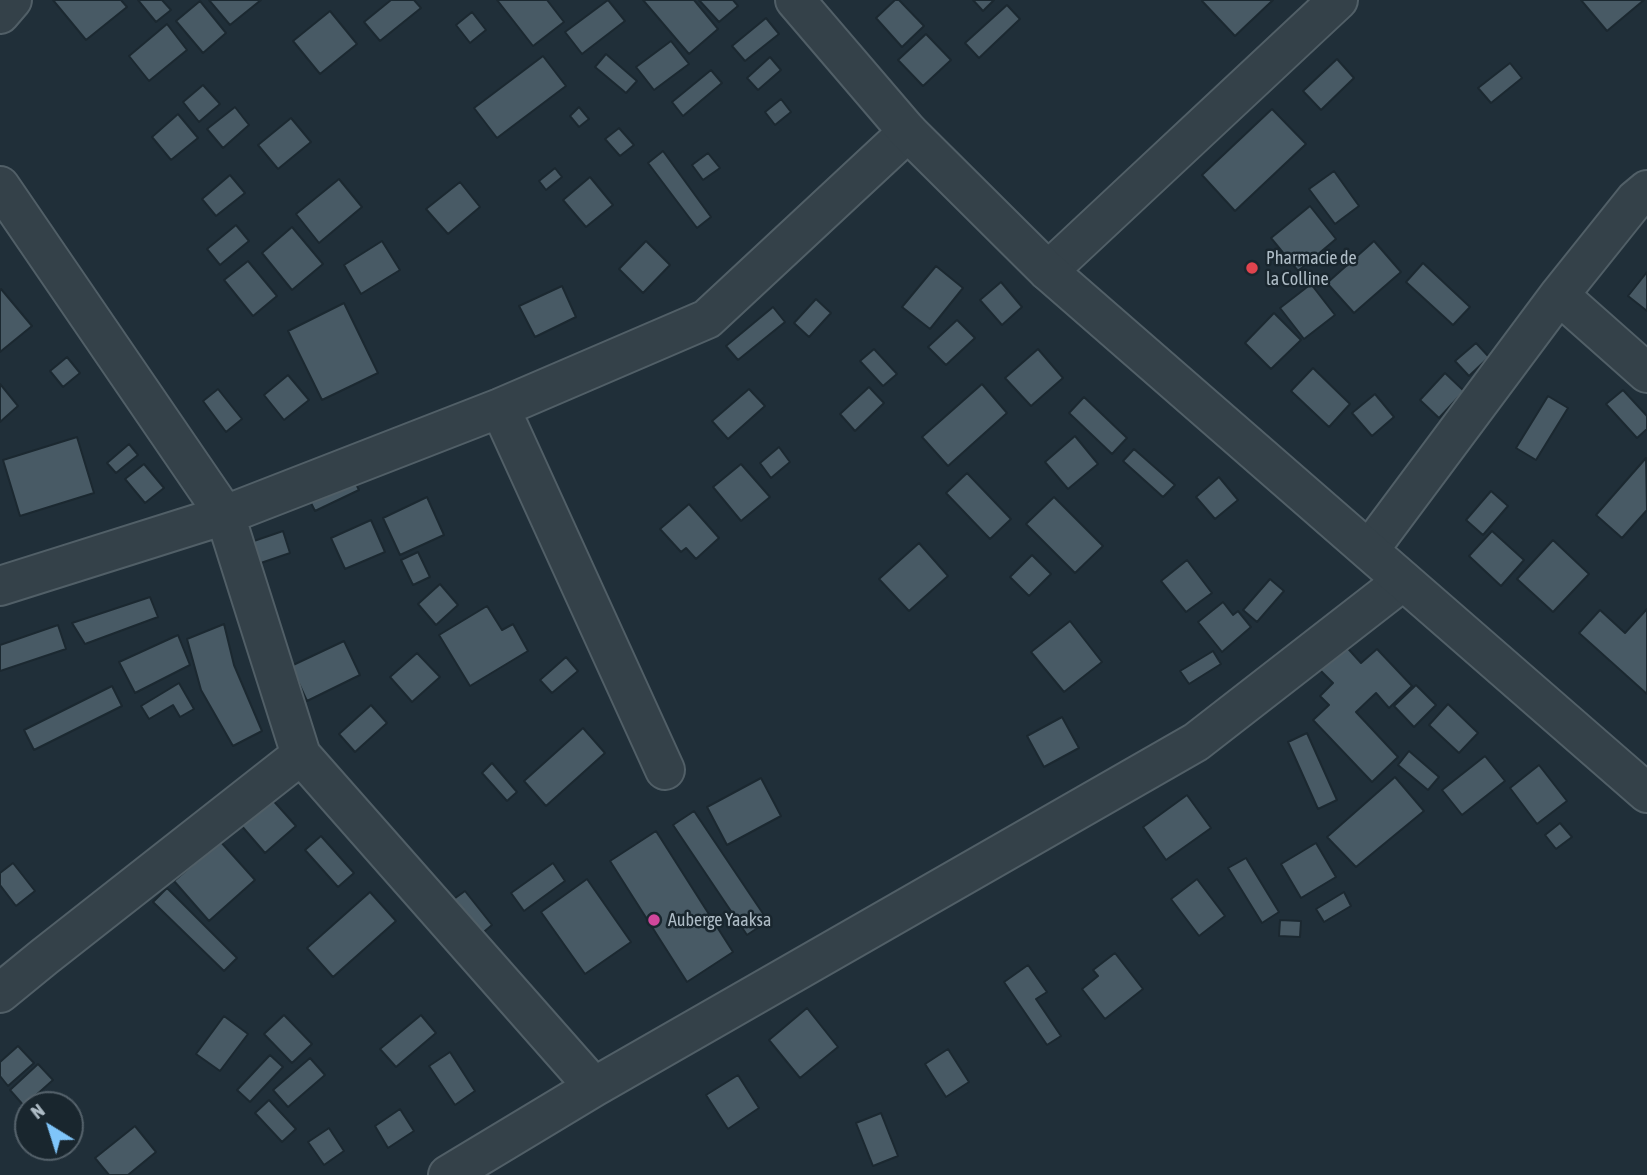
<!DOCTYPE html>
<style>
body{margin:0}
#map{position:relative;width:1647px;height:1175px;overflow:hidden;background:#202f39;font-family:"Asap Condensed",sans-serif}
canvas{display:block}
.north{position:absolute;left:14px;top:1091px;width:70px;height:70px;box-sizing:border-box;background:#19262e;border:2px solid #55626b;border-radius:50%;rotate:322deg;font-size:19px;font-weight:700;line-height:28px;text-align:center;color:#aebcc6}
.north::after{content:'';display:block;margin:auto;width:24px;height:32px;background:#7fc5fa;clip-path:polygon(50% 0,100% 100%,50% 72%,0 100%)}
</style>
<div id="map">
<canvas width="1647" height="1175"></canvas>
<div class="north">N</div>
</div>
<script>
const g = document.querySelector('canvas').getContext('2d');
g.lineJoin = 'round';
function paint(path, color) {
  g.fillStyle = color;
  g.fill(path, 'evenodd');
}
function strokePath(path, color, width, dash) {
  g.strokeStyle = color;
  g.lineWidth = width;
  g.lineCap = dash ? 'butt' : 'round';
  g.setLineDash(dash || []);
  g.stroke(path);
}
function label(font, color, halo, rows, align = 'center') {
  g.font = font + ' "Asap Condensed",sans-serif';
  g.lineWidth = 5;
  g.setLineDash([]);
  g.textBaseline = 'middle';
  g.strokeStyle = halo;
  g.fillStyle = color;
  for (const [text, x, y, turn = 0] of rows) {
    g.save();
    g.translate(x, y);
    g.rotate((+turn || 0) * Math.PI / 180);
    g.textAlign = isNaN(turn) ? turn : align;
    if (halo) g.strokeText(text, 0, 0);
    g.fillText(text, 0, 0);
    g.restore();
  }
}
const building = new Path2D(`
 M53 0H121L127 7 86 40Z
 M138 0H162L171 10 156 22Z
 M209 0H261L230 25Z
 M391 0H414L421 8 380 41 364 22Z
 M497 0H547L564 22 533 46Z
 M608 0 625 21 582 54 565 32Z
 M643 0H694L718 29 689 54Z
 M699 0H733L738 6 719 22Z
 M895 0H899L924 26 902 47 876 18Z
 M973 0H994L983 11Z
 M1203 0H1273L1235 36 1202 1Z
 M1581 0H1644L1607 31Z
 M200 1 226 33 203 53 176 21Z
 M1007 5 1020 19 979 58 965 43Z
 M330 11 357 44 320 74 293 41Z
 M472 12 486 30 470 43 456 25Z
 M766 18 779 34 745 61 732 46Z
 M167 24 187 50 149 81 129 56Z
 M926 34 951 60 923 86 898 60Z
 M671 41 689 64 654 90 636 67Z
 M606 54 637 81 626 93 595 67Z
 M543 56 566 86 497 138 474 108Z
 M770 57 781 70 758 90 747 78Z
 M1337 59 1354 78 1321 110 1303 91Z
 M1510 63 1522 78 1491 103 1478 88Z
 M711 70 722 83 683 116 672 102Z
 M203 85 220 104 199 122 183 102Z
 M781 99 791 112 775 125 765 112Z
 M235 107 249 125 223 148 207 129Z
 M579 107 589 119 579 127 570 116Z
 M1272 109 1306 144 1235 211 1202 175Z
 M178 114 198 138 171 160 152 137Z
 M291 118 311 142 278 169 258 145Z
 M619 128 634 145 620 156 605 139Z
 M663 151 711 217 697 228 648 163Z
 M708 153 720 168 703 180 692 165Z
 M555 168 562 177 546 190 539 181Z
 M1334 171 1359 206 1335 224 1309 189Z
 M230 175 245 193 216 216 202 199Z
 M590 177 613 205 586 227 563 200Z
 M339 179 362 207 319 243 296 214Z
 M460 182 480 207 448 234 426 209Z
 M1310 206 1336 239 1298 271 1271 238Z
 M236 225 249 241 220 265 207 249Z
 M292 227 323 264 292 290 262 253Z
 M382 241 400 270 361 294 344 265Z
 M646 241 670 265 643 293 619 269Z
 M1374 241 1401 272 1354 313 1327 283Z
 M248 261 277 296 253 316 224 280Z
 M1423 263 1470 307 1453 325 1406 282Z
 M936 266 963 288 930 329 902 307Z
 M1647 272V311L1628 296Z
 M1001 282 1022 307 1002 325 980 300Z
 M1311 284 1335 315 1304 339 1280 308Z
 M562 286 576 317 535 337 519 306Z
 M1 289 32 326 0 352V291Z
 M816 299 831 313 809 337 794 323Z
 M344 303 378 373 322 400 288 331Z
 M773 307 785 322 738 360 726 346Z
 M1274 313 1301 340 1271 369 1245 343Z
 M957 320 975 338 946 365 928 347Z
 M1476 343 1489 357 1469 376 1455 361Z
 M874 349 897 374 883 386 860 361Z
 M1038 349 1063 378 1031 406 1005 378Z
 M67 357 80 373 63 387 50 371Z
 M1313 368 1350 404 1329 427 1291 391Z
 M1445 373 1464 391 1439 418 1420 400Z
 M288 375 309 400 284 420 264 395Z
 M0 384 18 406 0 422Z
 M982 384 1007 413 948 466 922 437Z
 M869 387 884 403 855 431 840 414Z
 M218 389 242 419 226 432 203 401Z
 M749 389 765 406 728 439 712 421Z
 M1623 390 1647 416V429L1637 438 1606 404Z
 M1375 394 1394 417 1372 436 1352 413Z
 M1548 396 1568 408 1536 460 1516 448Z
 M1084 397 1127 438 1112 454 1069 413Z
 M1075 436 1098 464 1068 489 1045 462Z
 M77 437 94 493 20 516 3 460Z
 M129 444 138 455 116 473 107 463Z
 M779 447 790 462 771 478 760 463Z
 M1134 449 1175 485 1163 497 1123 461Z
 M1646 458 1647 510 1622 538 1596 515Z
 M144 464 164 488 145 503 125 479Z
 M741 464 770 497 741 521 713 487Z
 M350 472 359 490 315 511 306 493Z
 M967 473 1011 519 990 539 946 493Z
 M1219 477 1238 500 1215 519 1196 497Z
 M1491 491 1508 506 1483 535 1466 520Z
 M427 497 444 535 400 555 383 518Z
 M1054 497 1103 546 1075 573 1026 524Z
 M689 504 719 538 696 559 686 548 681 552 660 529Z
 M371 520 385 552 345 569 331 538Z
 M283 531 290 553 255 565 248 543Z
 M1492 531 1524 560 1501 586 1469 556Z
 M1553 540 1589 574 1553 612 1517 579Z
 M919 543 948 576 909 611 879 579Z
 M418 552 430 577 413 585 401 560Z
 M1032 555 1051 574 1029 596 1010 577Z
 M1187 560 1212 593 1186 612 1161 581Z
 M1270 579 1284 591 1257 622 1243 610Z
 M440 584 458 605 436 625 418 604Z
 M150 597 158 617 85 644 72 623Z
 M1223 602 1233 615 1238 611 1251 627 1222 652 1198 622Z
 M487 606 502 630 513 624 528 651 470 686 439 635Z
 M1647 609V694L1579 633 1600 610 1625 633Z
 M1070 621 1102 662 1064 692 1031 652Z
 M224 624 234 665 262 731 233 746 201 690 187 639Z
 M58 625 66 649 0 671V645Z
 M178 635 190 665 135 693 119 662Z
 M344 641 360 675 307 701 291 666Z
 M1342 642 1361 663 1377 649 1412 686 1389 708 1376 693 1356 712 1398 757 1372 782 1313 720 1329 705 1320 696 1333 683 1316 666Z
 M1213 651 1221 664 1189 684 1180 671Z
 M417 653 440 677 412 702 390 677Z
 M566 657 578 671 552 693 540 680Z
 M179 683 194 709 180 717 173 705 149 719 141 706Z
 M1416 685 1436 705 1414 727 1394 706Z
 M112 686 122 706 34 750 24 730Z
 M1448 704 1478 733 1459 753 1429 725Z
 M371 705 387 723 355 752 339 734Z
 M1062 717 1079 748 1044 767 1027 736Z
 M583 728 605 753 546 806 524 781Z
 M1307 733 1337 800 1318 809 1288 742Z
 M1409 751 1439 777 1428 790 1398 765Z
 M1485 756 1505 781 1462 815 1442 790Z
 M492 763 517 792 507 801 482 773Z
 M1539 765 1567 801 1537 824 1510 788Z
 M1395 777 1424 811 1356 867 1327 837Z
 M761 778 781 816 727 845 707 807Z
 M1187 795 1211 828 1166 860 1143 827Z
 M270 797 296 826 265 853 240 824Z
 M694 811 768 921 747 935 673 825Z
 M1560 823 1572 837 1556 849 1545 835Z
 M656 831 733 952 687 982 610 861Z
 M321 836 354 873 338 887 305 850Z
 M220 841 255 880 209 921 174 881Z
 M1316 843 1336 877 1301 898 1281 864Z
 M1246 858 1279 912 1262 923 1228 868Z
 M13 863 35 891 16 906 0 885V873Z
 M553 863 565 881 524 911 511 893Z
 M587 879 631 942 585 974 541 912Z
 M1197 879 1225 916 1199 936 1171 899Z
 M167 888 237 958 224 971 153 902Z
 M465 891 492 925 479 936 451 901Z
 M370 892 396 921 333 977 307 948Z
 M1344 892 1351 906 1324 922 1316 909Z
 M1280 920 1301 921 1300 937 1279 936Z
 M1115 953 1143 989 1105 1019 1082 989 1098 976 1093 970Z
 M1028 965 1047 992 1036 999 1061 1036 1047 1045 1004 982Z
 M807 1008 838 1047 800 1078 769 1040Z
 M284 1015 312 1044 292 1063 264 1034Z
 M421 1015 436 1033 396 1067 380 1049Z
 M224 1016 248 1034 220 1071 196 1054Z
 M18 1046 34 1063 8 1086 0 1076V1062Z
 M948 1049 969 1082 946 1097 925 1064Z
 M450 1052 475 1091 455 1105 429 1066Z
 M270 1055 283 1067 250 1102 237 1090Z
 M310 1058 325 1075 288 1107 273 1090Z
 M38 1064 53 1080 24 1106 10 1090Z
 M738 1075 759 1108 728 1129 706 1095Z
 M269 1100 296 1129 282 1142 255 1113Z
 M400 1109 414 1131 388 1148 375 1126Z
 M881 1113 898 1156 873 1166 856 1123Z
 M135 1126 156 1152 128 1175H109L95 1158Z
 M329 1128 344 1151 324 1165 308 1142Z`);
paint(building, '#485a65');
strokePath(building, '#1b2830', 2);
const minor = new Path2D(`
 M0 14 12 0
 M0 186 225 515 301 755 594 1087
 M1048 271 1338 0
 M1559 295 1647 373
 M500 408 665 770
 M1369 550 1559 295 1635 200 1647 190
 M0 586 225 515 500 408 707 319 908 132
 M0 993 44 957 301 755
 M448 1175 594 1087 1196 742 1403 581`);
const tertiary = new Path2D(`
 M795 0 908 132 1048 271 1647 793`);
strokePath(minor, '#515f67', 42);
strokePath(tertiary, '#515f67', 42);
strokePath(minor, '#344149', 38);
strokePath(tertiary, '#344149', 38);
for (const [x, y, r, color] of [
 [1252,268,7,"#e0444e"],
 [654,920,7,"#d1479c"]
]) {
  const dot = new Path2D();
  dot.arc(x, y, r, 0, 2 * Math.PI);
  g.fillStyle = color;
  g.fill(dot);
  strokePath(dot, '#19262e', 2.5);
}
label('18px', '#aebcc6', '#19262e', [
 ["Pharmacie de",1266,258],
 ["la Colline",1266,279],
 ["Auberge Yaaksa",668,920]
], 'left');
</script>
